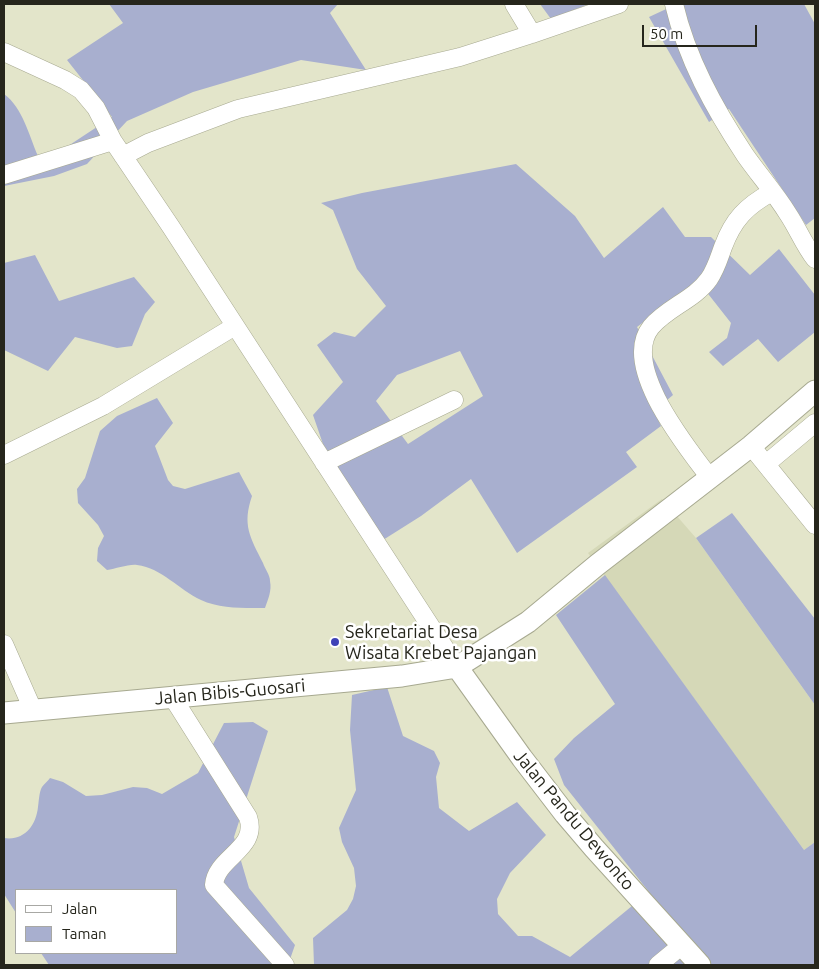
<!DOCTYPE html>
<style>
body{margin:0}
#map{position:relative;width:819px;height:969px;overflow:hidden;background:#e3e5ca;font-family:Ubuntu,sans-serif}
canvas{display:block}
.frame{position:absolute;inset:0;border:5px solid #26261c;pointer-events:none}
.legend{position:absolute;left:15px;top:889px;width:162px;height:65px;box-sizing:border-box;background:#fff;border:1px solid #a8a8a4;margin:0;padding:6px 9px;list-style:none;font-size:15px;color:#26261c}
.legend li{display:flex;align-items:center;gap:10px;height:25px}
.legend b{width:25px;border:1px solid #a8a8a4}
.scale{position:absolute;left:642px;top:25px;width:115px;height:22px;box-sizing:border-box;border:2px solid #26261c;border-top:0;padding-left:6px;font-size:15px;line-height:18px;white-space:nowrap;color:#26261c;-webkit-text-stroke:4px #fff;paint-order:stroke}
</style>
<div id="map">
<canvas width="819" height="969"></canvas>
<div class="frame"></div>
<ul class="legend">
<li><b style="height:6px;background:#fff"></b>Jalan</li>
<li><b style="height:14px;background:#a8afcf"></b>Taman</li>
</ul>
<div class="scale">50 m</div>
</div>
<script>
const g = document.querySelector('canvas').getContext('2d');
g.lineJoin = 'round';
function paint(path, color) {
  g.fillStyle = color;
  g.fill(path, 'evenodd');
}
function strokePath(path, color, width, dash) {
  g.strokeStyle = color;
  g.lineWidth = width;
  g.lineCap = dash ? 'butt' : 'round';
  g.setLineDash(dash || []);
  g.stroke(path);
}
function label(font, color, halo, rows, align = 'center') {
  g.font = font + ' Ubuntu,sans-serif';
  g.lineWidth = 5;
  g.setLineDash([]);
  g.textBaseline = 'middle';
  g.strokeStyle = halo;
  g.fillStyle = color;
  for (const [text, x, y, turn = 0] of rows) {
    g.save();
    g.translate(x, y);
    g.rotate((+turn || 0) * Math.PI / 180);
    g.textAlign = isNaN(turn) ? turn : align;
    if (halo) g.strokeText(text, 0, 0);
    g.fillText(text, 0, 0);
    g.restore();
  }
}
paint(new Path2D(`
 M662 499 696 538 815 705V842L804 850 588 553Z`), '#d5d8b7');
paint(new Path2D(`
 M109 4H338L330 13 366 70 301 60 193 92 127 121 87 164 54 176 4 186V94C23 108 29 136 38 156L62 150 112 117 67 60 123 23Z
 M540 4H589L551 19Z
 M677 4H804L815 24V218L806 225 729 109 709 122 649 17Z
 M516 164 575 216 604 258 663 207 685 237H711L750 275 779 249 815 295V332L778 362 758 339 723 366 709 352 727 338 731 323 698 281 637 327 673 395 654 411 661 426 626 452 637 467 517 553 471 479 421 516 383 540 323 444 313 415 343 382 317 345 334 332 355 337 386 306 357 269 333 210 321 203 362 193ZM460 351 483 396 408 444 376 401 397 375Z
 M35 255 59 301 134 277 155 302 145 314 132 346 117 348 75 337 48 371 4 350V263Z
 M157 398 173 423 155 446 168 480 173 486 185 489 239 472 252 496C242 525 250 537 263 563 265 569 270 575 270 581 272 591 268 599 265 608 244 608 220 609 201 600 179 590 162 568 137 565 128 564 116 569 107 570L97 561 98 548 104 536 98 525 78 503 77 489 85 478 100 431 117 416Z
 M732 513 815 619V705L696 538Z
 M605 575 804 850 815 842V965H314L313 938 347 910 353 899 356 886 354 868 342 842 339 828 356 790 350 730 352 695 387 687 403 736 434 751 440 763 436 777 439 808 469 831 517 802 546 835 510 873 497 899 498 914 518 936H532L570 957 649 892 564 785 554 759 574 738 615 704 556 615Z
 M253 722 268 731 234 837 249 888 295 945 288 965H49L41 953H176V890H16V913L4 894V838C24 841 36 826 38 807 39 801 39 792 42 787 44 784 48 781 50 778L63 782 86 796 102 795 133 787 147 788 162 794 198 773 224 723Z`), '#a8afcf');
const minor = new Path2D(`
 M514 4 532 34
 M674 4C687 59 714 108 745 155 759 175 775 193 788 214 798 229 804 245 815 259
 M4 52 65 80 81 90 96 108 113 141 171 227 457 667
 M123 156 148 143 238 109 460 57 532 34 619 4
 M4 175 113 141
 M751 446 815 525
 M4 455 103 406 235 326
 M324 463 454 400
 M766 464 815 423
 M710 478C687 447 620 366 651 327 668 307 694 300 709 279 716 269 719 258 723 247 733 220 746 206 772 192
 M4 644 33 710
 M173 698 248 817C259 849 216 857 214 885L285 965
 M658 965 681 946`);
const tertiary = new Path2D(`
 M457 667 522 758 565 814 594 848 700 965
 M4 713 402 676 457 667 528 622 597 565 751 446 815 391`);
strokePath(minor, '#a7a990', 19);
strokePath(tertiary, '#a7a990', 23);
strokePath(minor, '#fff', 18);
strokePath(tertiary, '#fff', 21);
for (const [x, y, r, color] of [
 [335,642,5,"#3f42b7"]
]) {
  const dot = new Path2D();
  dot.arc(x, y, r, 0, 2 * Math.PI);
  g.fillStyle = color;
  g.fill(dot);
  strokePath(dot, '#fff', 2);
}
label('18px', '#26261c', '#fff', [
 ["Sekretariat Desa",345,632],
 ["Wisata Krebet Pajangan",345,653]
], 'left');
label('18px', '#26261c', '#fff', [
 ["Jalan Bibis-Guosari",230,692,-5],
 ["Jalan Pandu Dewonto",574,820,50]
]);
</script>
